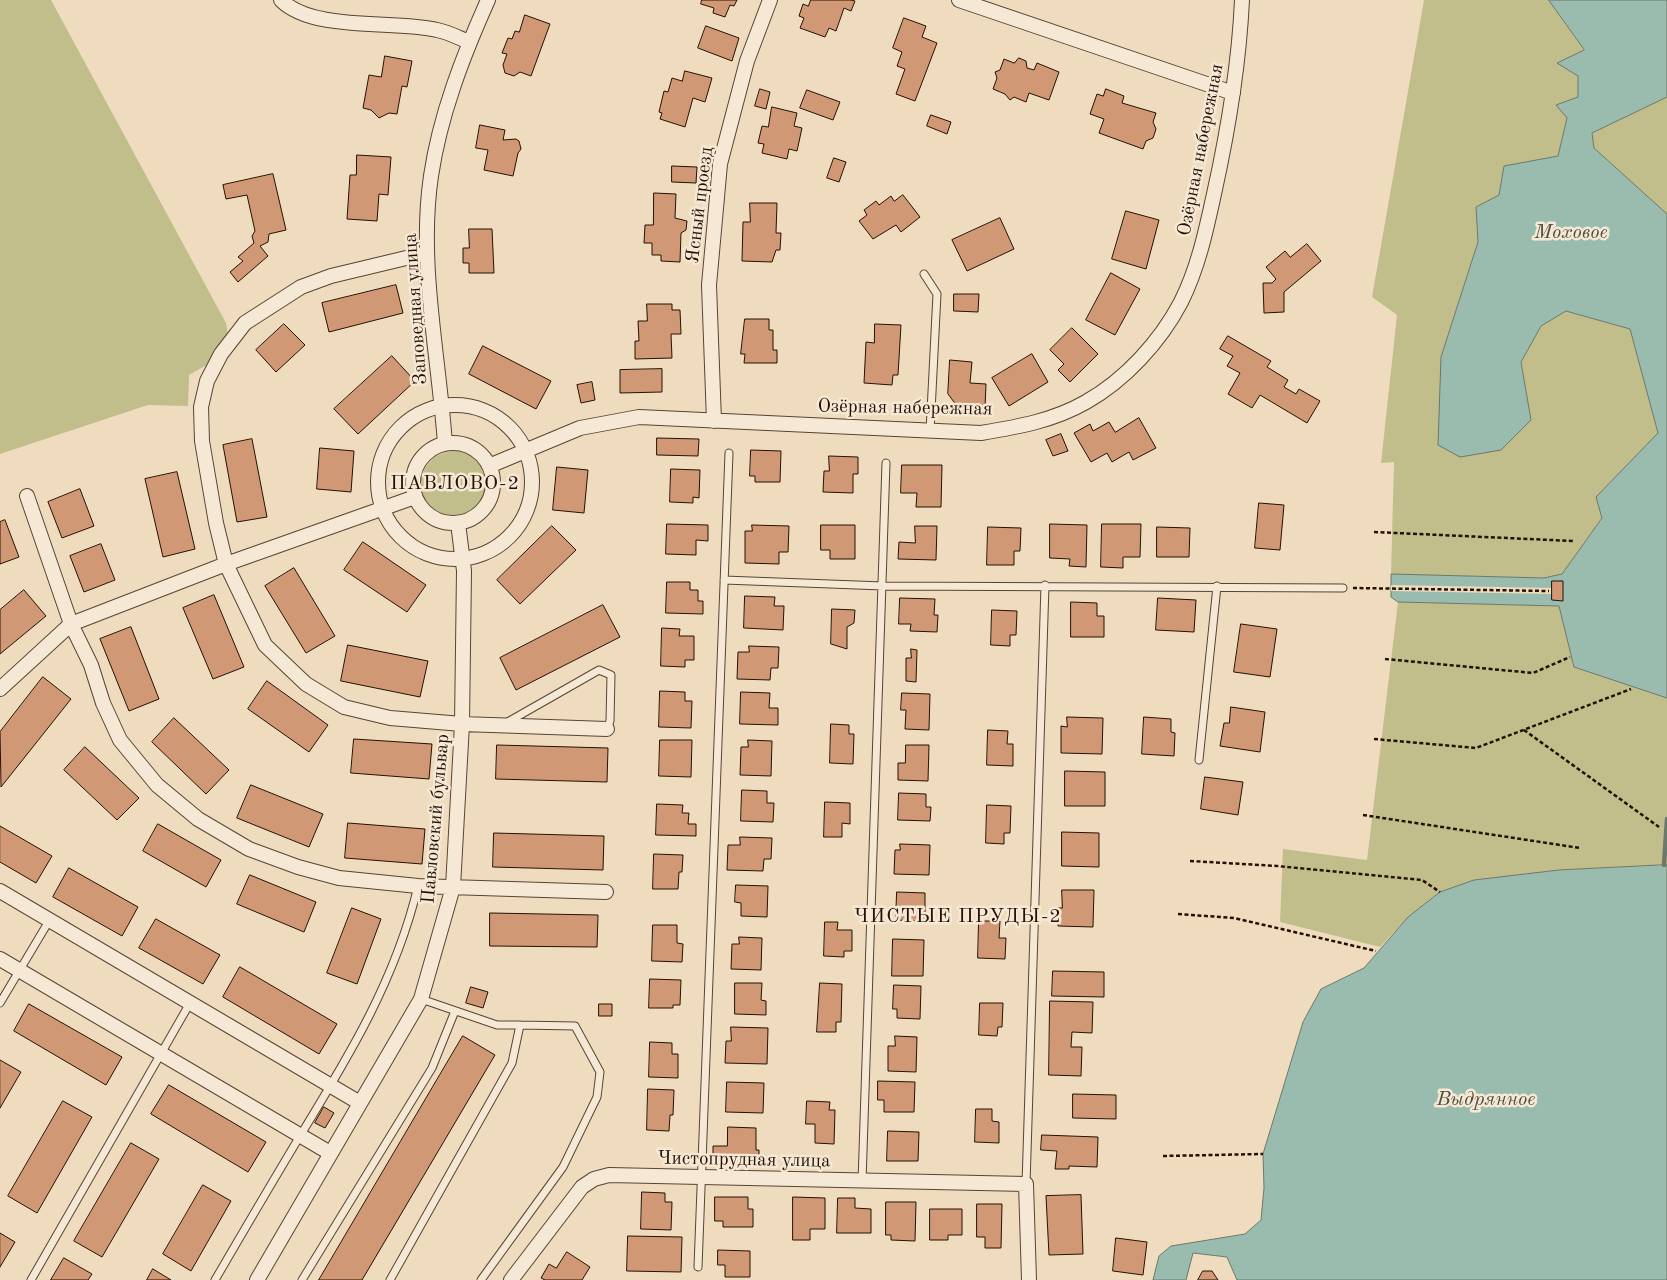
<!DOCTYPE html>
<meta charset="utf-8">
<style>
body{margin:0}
canvas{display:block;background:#efdcbf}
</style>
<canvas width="1667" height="1280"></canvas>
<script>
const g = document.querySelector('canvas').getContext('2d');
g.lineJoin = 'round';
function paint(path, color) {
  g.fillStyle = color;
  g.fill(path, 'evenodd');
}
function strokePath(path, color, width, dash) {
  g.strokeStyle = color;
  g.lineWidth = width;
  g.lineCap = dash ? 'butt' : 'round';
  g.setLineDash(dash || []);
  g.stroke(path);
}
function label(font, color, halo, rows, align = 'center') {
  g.font = font + ' "Old Standard TT",serif';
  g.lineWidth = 5;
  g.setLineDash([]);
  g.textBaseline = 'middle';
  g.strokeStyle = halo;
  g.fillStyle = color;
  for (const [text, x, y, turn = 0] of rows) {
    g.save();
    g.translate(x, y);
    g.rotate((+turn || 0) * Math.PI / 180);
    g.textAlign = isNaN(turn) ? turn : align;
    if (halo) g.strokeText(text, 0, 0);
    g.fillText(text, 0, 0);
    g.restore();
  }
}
paint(new Path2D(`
 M0 0H51L226 323 229 341 210 363 189 375 188 406 148 405 0 454Z
 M1424 0H1549L1584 50 1578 76V97L1567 117 1558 156 1504 166 1499 195 1476 207 1478 242 1441 357 1531 420 1521 362 1541 326 1566 311 1630 329 1658 433 1597 497 1602 518 1562 574 1544 578 1391 574 1394 462 1381 463 1397 315 1372 297Z
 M1667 97V214L1594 148 1592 133Z
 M421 484a33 33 0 1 1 66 0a33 33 0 1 1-66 0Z
 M1398 602 1559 606 1574 667 1667 698V865L1559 870 1474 880 1440 892 1408 917 1380 947 1280 922 1283 849 1367 860Z`), '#c1be8c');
const water = new Path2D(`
 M1549 0H1667V97L1592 133 1594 148 1667 214V698L1574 667 1559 606 1398 602 1391 597V574L1544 578 1562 574 1602 518 1596 497 1658 433 1630 329 1566 311 1541 326 1521 362 1531 420 1501 450 1460 457 1438 445 1441 357 1478 242 1476 207 1499 195 1504 166 1558 156 1567 118 1556 105 1578 97V76L1557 63 1584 50Z
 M1667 865V1280H1237L1227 1257 1193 1253 1186 1280H1153L1159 1256 1171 1246 1245 1234 1261 1220 1264 1188 1263 1154 1303 1022 1321 989 1364 968 1408 917 1440 892 1474 880 1559 870Z`);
paint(water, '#9abcae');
strokePath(water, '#6b786a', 1);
paint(new Path2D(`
 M1391 585 1552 588V594L1391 591Z`), '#efdcbf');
strokePath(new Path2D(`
 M1664 865 1667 819`), '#6b786a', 4.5);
const building = new Path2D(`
 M702 0H737L734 6 730 5 725 17 713 13 714 8 701 4Z
 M811 0H851L855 1 851 11 844 8 836 31 829 28 825 37 800 28 804 18 799 16 803 4 808 6Z
 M525 15 550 24 531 76 520 72 514 76 505 73 503 65 507 54 502 53 508 38 512 39 515 31 519 32Z
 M904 18 926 26 922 37 937 43 915 101 896 94 905 69 897 66 902 52 893 48Z
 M706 26 739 38 732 61 698 48Z
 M385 56 412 61 407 87 402 86 397 114 389 113 379 118 371 110 363 108 369 75 381 77Z
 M1019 58 1026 61 1027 68 1034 70 1037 63 1059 72 1049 100 1029 93 1026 102 1014 97 1010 100 1005 94 993 89 997 78 995 72 1000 70 1004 59 1014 63Z
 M685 71 712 78 705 102 693 98 685 127 660 119 662 113 659 112 664 91 668 92 672 78 682 81Z
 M760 89 770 92 766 109 755 106Z
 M1106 89 1124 96 1122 103 1156 113 1153 122 1156 129 1153 138 1146 141 1143 149 1099 133 1104 119 1090 114 1097 94 1103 96Z
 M807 90 840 102 833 120 800 108Z
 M772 107 797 113 794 126 802 128 797 151 789 149 787 159 762 153 764 144 758 143 762 126 768 127Z
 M931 115 951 122 947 134 927 126Z
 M480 125 505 130 503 140 516 139 519 141 521 149 518 153 513 176 484 170 488 150 476 148Z
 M357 155 391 157 388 195 379 194 377 221 347 219 350 175H356Z
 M834 158 846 162 839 182 827 178Z
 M672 166 697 167 696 183 672 182Z
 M273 174 286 230 269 234 268 242 260 246 268 256 238 282 230 272 243 261 238 257 254 243 252 236 255 231 247 195 226 199 223 185Z
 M654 193 676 194 675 218 687 221 686 230 681 233 680 262 661 261V255H652V243H644L645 225H653Z
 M903 195 920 217 901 232 896 225 873 239 859 221 867 215 864 210 876 201 879 205 891 196 894 201Z
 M750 203H777L776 233H781L780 250H776L772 262 742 261 743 222H750Z
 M1126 211 1159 220 1146 269 1112 259Z
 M1000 218 1014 249 967 271 952 240Z
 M469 229H492L494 273H469V263H463V248H469Z
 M1307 244 1321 261 1284 292V312L1264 313 1263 283H1272L1276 279 1266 267 1285 251 1290 257Z
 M1111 273 1140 289 1115 335 1086 320Z
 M396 285 403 313 329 332 322 303Z
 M954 294H979L978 312 954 311Z
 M647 304H672V310H680L681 334H671L672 358 635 359V341H639L638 321H647Z
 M745 319H769V330H773V350H777V363H744L745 354H741Z
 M284 324 305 345 276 372 256 350Z
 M875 324 901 325 898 375H893L892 385 864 383 866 342 874 343Z
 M1072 328 1098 354 1070 382 1058 370 1064 364 1050 350Z
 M1228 336 1271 361 1267 367 1288 380 1284 387 1296 394 1299 389 1320 401 1307 423 1260 395 1252 408 1228 394 1240 373 1227 366 1233 356 1220 349Z
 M483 346 551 381 536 409 469 374Z
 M1032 354 1048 382 1009 406 992 378Z
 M392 356 415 381 358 434 334 409Z
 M950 360 972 362 970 383 986 384 985 408 957 406 948 394Z
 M662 369V392L620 393V370Z
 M592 382 595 400 581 403 577 385Z
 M1139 418 1156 448 1133 460 1129 452 1112 462 1107 453 1091 462 1074 433 1090 424 1093 431 1109 422 1115 432Z
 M1061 434 1068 451 1053 456 1046 440Z
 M657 438 699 439 698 456 657 455Z
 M252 439 267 517 237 522 223 445Z
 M320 448 354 451 351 492 317 489Z
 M751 450 781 451 780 482H755V476H750Z
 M829 456 858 457V474H853V493L823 492 824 471H829Z
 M902 465H942L941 507H916L917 493H901Z
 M557 467 588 470 584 513 553 510Z
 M671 469 700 470 699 498 693 497V503L670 502Z
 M177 472 195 549 163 557 145 479Z
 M80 489 94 526 62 538 48 502Z
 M1259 503 1284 505 1280 550 1255 548Z
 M5 520 19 557 0 564V522Z
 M667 524 708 525V541L696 540V555L666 554Z
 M1050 524 1087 525 1086 567 1069 566 1070 559 1050 558Z
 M1102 524H1141L1140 557H1123V568L1101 567Z
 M752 525 789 526 788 552H779V564L745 563V531H752Z
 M821 525H855V559H830V550H821Z
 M552 526 576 550 520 604 497 580Z
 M915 526H937L936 560 898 559 899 542 915 543Z
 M988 527 1021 528 1020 551H1014V565H987Z
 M1157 527 1190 528 1189 557H1157Z
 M363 542 426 585 407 612 344 570Z
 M101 544 115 580 84 592 70 556Z
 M294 568 335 636 306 653 265 586Z
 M1552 581H1563V601L1552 600Z
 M667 582H690V590H698V601H703V614L666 613Z
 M24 590 46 616 0 654V610Z
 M214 595 244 667 213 679 183 608Z
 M745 596 775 597 774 606H784L783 630 744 628Z
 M900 598 935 599 934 615H938L937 632 910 631 911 624H899Z
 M1158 598 1196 600 1194 632 1156 630Z
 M1071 602 1097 603V616H1104V637H1071Z
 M603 605 620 637 516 690 500 658Z
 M832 609 855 610 854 623 847 627V649L831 644Z
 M992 610 1017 611 1016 635H1010V646L991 645Z
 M1241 624 1277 629 1270 677 1234 672Z
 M131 627 159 699 129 711 100 639Z
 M662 628 680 629 679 636H694V660H685V667L661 666Z
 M348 645 428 661 420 697 341 681Z
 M749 646 779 647 778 668H771L770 680 737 679 738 652H749Z
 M911 649 917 650 916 682 906 681V658H911Z
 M43 677 71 699 1 787 0 732Z
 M267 681 328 725 309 752 248 709Z
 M660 691 685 692V701H692L691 728 659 727Z
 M741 692 770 693 769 708H778V725L740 724Z
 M902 693 930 694 929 730 905 729 906 710H901Z
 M1231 707 1265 712 1260 752 1220 746 1224 723H1229Z
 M1067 717 1103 718 1102 754 1061 753V726L1067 727Z
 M1144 717 1171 719V732L1175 733 1174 756 1142 754Z
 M174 718 229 770 206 794 152 742Z
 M831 724 849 725V734H854L853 764 830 763Z
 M988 730 1008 731 1007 744H1013V766L987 765Z
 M354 739 432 744 429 779 351 773Z
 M660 740H692L691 777 659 776Z
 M748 740 772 741 771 776 740 775 741 747H748Z
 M497 745 608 748 607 782 496 779Z
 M906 745H929L928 781 898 780V763H905Z
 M85 747 139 798 117 820 64 770Z
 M1065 771 1105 772V806H1065Z
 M1205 777 1243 782 1238 815 1201 809Z
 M251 785 323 814 309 847 237 818Z
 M742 790 767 791V803H774L773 822 741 821Z
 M899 793 926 794V807H931L930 821 898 820Z
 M825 802 850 803V824L842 823V837H824Z
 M657 804 683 805 682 813H689L688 824H696V836L656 835Z
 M987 805 1011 806 1010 833H1004V844L986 843Z
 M348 823 425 829 422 864 345 858Z
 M158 824 221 860 206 887 143 851Z
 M0 826 52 856 36 883 0 862Z
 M1062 832 1099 833V867L1062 866Z
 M494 833 604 836 603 870 493 867Z
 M740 837 772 838 771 859H764L763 871 727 870 728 845H740Z
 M900 844 930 845 929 875 894 874 895 850H900Z
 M654 854 683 855 682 872H679L678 889H653Z
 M69 868 138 907 122 936 53 897Z
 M250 875 316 902 304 932 237 904Z
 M736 885 768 886 767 917 741 916V903L735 902Z
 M1062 890H1094L1093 927 1058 926V908H1062Z
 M897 892 925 893V921L896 920Z
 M352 908 381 919 357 984 327 973Z
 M490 913 598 915 597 947 490 946Z
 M156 919 220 955 203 984 139 948Z
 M979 921H1000L999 938H1006L1005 959 978 958Z
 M825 922H838L837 930H852V951H844V957L824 956Z
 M653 925H677V943L683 944 682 962 652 961Z
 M739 937 762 938 761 970 731 969 732 944H739Z
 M893 939 924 940 923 976H892Z
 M240 967 337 1024 319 1054 223 997Z
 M1053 971 1104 972V997L1052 996Z
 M650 979 681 980 680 1005H673V1008H649Z
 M735 983H762L761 1000 766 1001V1015L735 1014Z
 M820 983 842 984 841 1022H836V1032H817Z
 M894 985 921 986 920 1019 897 1018V1009H893Z
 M471 987 488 992 483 1008 466 1003Z
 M1050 1001 1093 1002 1092 1033 1072 1032 1071 1047H1082L1081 1076 1049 1075Z
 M980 1003H1003L1002 1027H998L997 1036 979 1035Z
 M29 1004 122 1057 106 1085 14 1031Z
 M599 1004H612V1016H599Z
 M731 1027 768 1028 767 1064 725 1063 726 1041H731Z
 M463 1036 495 1055 362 1280H319Z
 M895 1036 917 1037 916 1072 888 1071V1046H895Z
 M650 1042 672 1043V1054H678V1078L649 1077Z
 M0 1060 21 1072 0 1108Z
 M878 1081 915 1082 914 1112H884V1100H878Z
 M727 1082 764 1083 763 1113 726 1112Z
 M169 1085 266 1142 248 1172 151 1114Z
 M648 1089 674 1090 673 1115H670L669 1131 647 1130Z
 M1073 1094 1116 1095V1119L1073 1118Z
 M63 1101 92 1117 37 1213 8 1196Z
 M807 1101 830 1102 829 1110H835L834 1144 815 1143V1124H806Z
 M324 1107 334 1113 325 1128 315 1123Z
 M976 1109H992V1121L999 1122V1143L975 1142Z
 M728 1127 756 1128V1150H759V1163L713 1161V1146H727Z
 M888 1131 919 1132 918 1161H887Z
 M1042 1135 1098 1137 1097 1167 1069 1166V1169H1055L1057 1151 1041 1150Z
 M131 1143 159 1159 102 1257 74 1241Z
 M203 1185 231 1201 191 1271 163 1254Z
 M642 1192 665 1193V1202H672L671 1230 641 1229Z
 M1081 1195 1083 1254 1049 1255 1046 1196Z
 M715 1197H748V1209H753V1227H723V1221H715Z
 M793 1197 825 1198V1229H810V1240H793Z
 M838 1198H855V1208L871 1209V1233H837Z
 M886 1202H916L915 1241 891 1240V1235H886Z
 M977 1204H1002L1001 1248H985V1237H977Z
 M930 1209H962V1235H948V1240H930Z
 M0 1233 15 1242 0 1267Z
 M628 1236 682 1237 681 1272 627 1271Z
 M1116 1238 1147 1242 1143 1275 1113 1271Z
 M718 1250 750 1251V1277H725V1265H718Z
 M567 1252 590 1267 582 1280H545L541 1278 549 1264 556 1268Z
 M64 1258 92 1274 88 1280H51Z
 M153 1269 171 1280H147Z
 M1203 1271H1212L1218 1280H1198Z`);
paint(building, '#d09874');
strokePath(building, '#251103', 1);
const lane = new Path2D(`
 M924 274 937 294 930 431
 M724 580 883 586 1343 588
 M506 723 599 670 611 675 610 721 607 729
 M1199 760 1217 586
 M0 1003 49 921
 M862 1181 886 463
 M1026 1184 1045 585
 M698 1267 729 453
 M31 1280 190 1003
 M215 1280C243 1232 271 1184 300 1136 349 1056 396 979 418 886
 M302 1280 432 1068 455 1011
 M390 1280 512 1063 520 1025H497L421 999
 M481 1280 563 1167 597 1097 600 1072 575 1026 520 1025`);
const street = new Path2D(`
 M281 0C313 32 394 20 437 30 448 32 459 38 469 42
 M959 0 1233 93
 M427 253 331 276 301 287 245 323 221 354 207 381 201 407 202 441 216 523 226 564 265 645 306 684 344 707 390 718 462 724 607 729
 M378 482a77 77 0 1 1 154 0a77 77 0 1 1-154 0Z
 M714 421 709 285 720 164 747 61 770 0
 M413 483a40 40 0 1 1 80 0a40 40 0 1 1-80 0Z
 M445 444C439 356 418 264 431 176 440 115 463 56 488 0
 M489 466 580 428 639 417 981 433C1017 427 1053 421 1086 402 1125 380 1160 342 1181 302 1198 268 1206 231 1214 194 1228 131 1239 65 1242 0
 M27 496 71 624 91 665 103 703 120 740 157 785 198 819 249 849 298 867 339 878 418 886 606 892
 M0 689 71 624 226 564 415 497
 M0 891 360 1103
 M0 959 330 1153
 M257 1280 421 999 453 887 462 724 464 571 458 523
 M511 1280 582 1187 594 1179 609 1175 1026 1184 1029 1280`);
strokePath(lane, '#584432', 9);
strokePath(street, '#584432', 16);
strokePath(new Path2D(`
 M1374 532 1573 541
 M1353 588 1549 591
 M1385 659 1533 673 1570 657
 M1524 730 1659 827
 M1374 739 1476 748 1631 689
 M1363 815 1580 848
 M1190 861 1277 866 1422 880 1440 892
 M1178 914 1234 918 1376 951
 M1163 1156 1263 1154`), '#251103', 2.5, [4, 2.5]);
strokePath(lane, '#f5e8d5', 7);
strokePath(street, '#f5e8d5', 14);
label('19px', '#251103', '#f5e8d5', [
 ["Озёрная набережная",1201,150,-79],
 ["Ясный проезд",700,205,-83],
 ["Заповедная улица",416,309,-94],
 ["Озёрная набережная",905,408,1],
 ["Павловский бульвар",436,819,-85],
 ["Чистопрудная улица",744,1160,1]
]);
label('italic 20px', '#4e4d3f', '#f5e8d5', [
 ["Моховое",1571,233],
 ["Выдрянное",1486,1100]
]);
g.letterSpacing = '1px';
label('20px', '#251103', '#f5e8d5', [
 ["ПАВЛОВО-2",455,484],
 ["ЧИСТЫЕ ПРУДЫ-2",958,917]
]);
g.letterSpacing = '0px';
</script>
